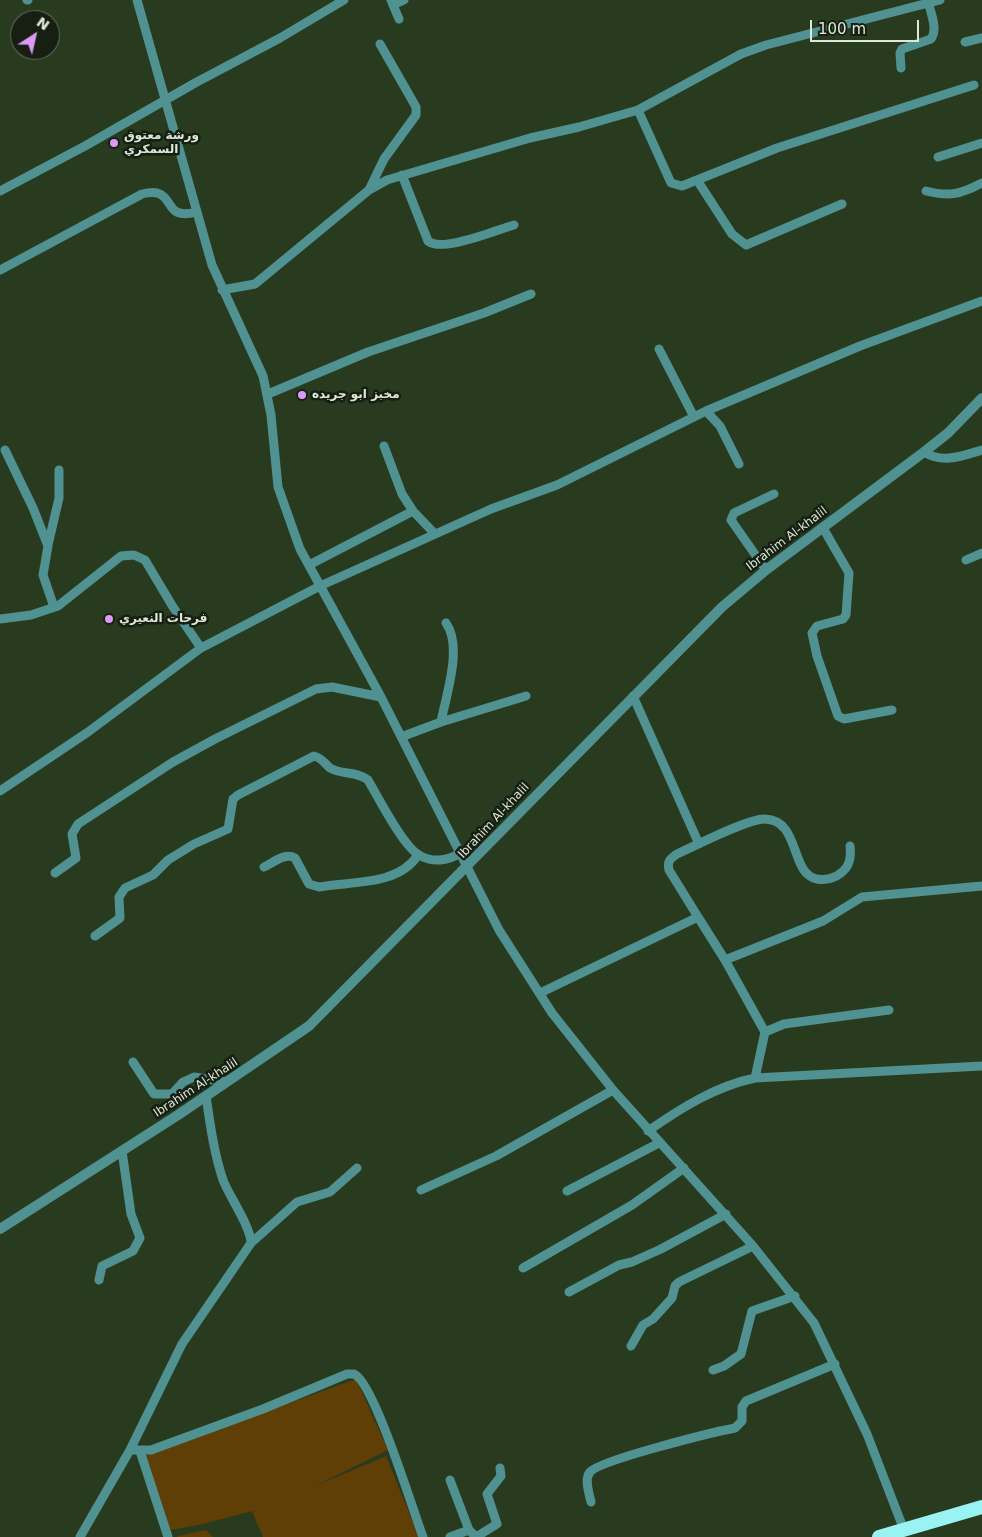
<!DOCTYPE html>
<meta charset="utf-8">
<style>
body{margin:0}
#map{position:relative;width:982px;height:1537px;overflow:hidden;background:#293b1f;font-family:"DejaVu Sans",sans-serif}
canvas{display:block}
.north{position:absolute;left:10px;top:10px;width:50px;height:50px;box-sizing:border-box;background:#171f13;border:1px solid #667061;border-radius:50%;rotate:35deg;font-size:14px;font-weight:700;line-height:20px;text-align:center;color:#dde9d7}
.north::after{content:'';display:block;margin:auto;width:18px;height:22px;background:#da9af6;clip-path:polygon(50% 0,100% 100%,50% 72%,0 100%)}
.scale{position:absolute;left:810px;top:20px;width:109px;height:22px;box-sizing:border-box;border:2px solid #dde9d7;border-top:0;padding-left:6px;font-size:15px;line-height:18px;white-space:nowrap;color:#dde9d7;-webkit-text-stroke:4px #171f13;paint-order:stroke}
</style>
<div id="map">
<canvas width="982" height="1537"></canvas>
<div class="north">N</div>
<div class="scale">100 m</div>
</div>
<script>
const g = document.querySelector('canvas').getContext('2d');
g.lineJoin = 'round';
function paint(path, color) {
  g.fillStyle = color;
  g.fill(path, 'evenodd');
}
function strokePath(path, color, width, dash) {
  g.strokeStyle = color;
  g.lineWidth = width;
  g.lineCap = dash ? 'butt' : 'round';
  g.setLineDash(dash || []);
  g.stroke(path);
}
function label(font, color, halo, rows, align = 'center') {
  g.font = font + ' "DejaVu Sans","Noto Sans Arabic",sans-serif';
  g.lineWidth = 5;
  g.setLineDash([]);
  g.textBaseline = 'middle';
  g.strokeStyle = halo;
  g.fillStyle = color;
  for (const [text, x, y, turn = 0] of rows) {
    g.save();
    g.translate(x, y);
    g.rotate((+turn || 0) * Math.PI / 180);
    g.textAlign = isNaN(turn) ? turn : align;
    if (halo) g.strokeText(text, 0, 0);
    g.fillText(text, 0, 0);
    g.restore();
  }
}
paint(new Path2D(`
 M356 1379 388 1450 315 1486 386 1456 419 1537H263L252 1511 199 1525 170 1530 146 1455Z
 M206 1530 213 1537H177L178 1536Z`), '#5f3f05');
strokePath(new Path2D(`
 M27 0H28
 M137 0 212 265 263 376 271 415 278 487 300 549 381 697 499 930 552 1013 613 1090 753 1246 814 1323 867 1434 904 1530
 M391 0 399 19
 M393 5 404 0
 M965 42 982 38
 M901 68 900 53 902 49 931 39C938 29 931 15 929 4
 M638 110 671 183 682 186 777 148 974 85
 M938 157 982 143
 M402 175 428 241C442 253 496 230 514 225
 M697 180 732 234 746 245 842 204
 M369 190 384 159 416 115V107L380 44
 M0 191 85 146 195 83 280 38 344 0
 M926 191C950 197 961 194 982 183
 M0 270 142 194C179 185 159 222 196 212
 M222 290 255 284 369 190 387 180 530 138 579 127 638 110 741 54 766 45 940 0
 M659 349 694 417
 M268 394 368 352 484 313 531 294
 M706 411 720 426 739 464
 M384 446 402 494 413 511 435 534
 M5 450 33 508 48 546 43 575 54 607
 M924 452C943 464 962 456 982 450
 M823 528 849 573 846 615 843 619 817 626 812 633 817 656 838 716 844 719 892 710
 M48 545 59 498V470
 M966 560 982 553
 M309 565 413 511
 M766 570 731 520 734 513 774 494
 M0 619 31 615 58 606 121 556 134 555 145 560 173 607 201 648
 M633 696 699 844
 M441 722C446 695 463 647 446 623
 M401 737 441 722 526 696
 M0 791 88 732 201 648 320 586 491 509 557 485 706 411 860 346 982 301
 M264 867C273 863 285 852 295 858L309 884 319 887C352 881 398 886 418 855
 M55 873 76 858 72 834 78 824 173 762 215 739 316 689 332 687 381 697
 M698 917 725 960 823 921 862 897 982 886
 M95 936 120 918 119 897 125 888 153 875 168 860 194 844 228 829 233 799 238 795 314 756C322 758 324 763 330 768 341 775 357 771 368 780 378 797 403 846 419 855 432 863 448 861 460 853
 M725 960 765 1032
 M540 993 698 917 669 870C667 861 670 859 677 854 695 846 749 818 765 819 791 820 792 848 802 867 811 885 835 882 846 868 851 861 851 854 850 846
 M133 1062 154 1094H172L183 1082 194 1077 227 1082
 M755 1078 765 1032 784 1024 889 1010
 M648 1131C681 1108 716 1086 755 1078L982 1066
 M421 1190 496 1156 613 1090
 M567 1191 659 1143
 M251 1243 297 1202 330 1192 357 1168
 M523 1268 632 1205 684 1168
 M99 1280 102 1266 133 1251 140 1238 131 1214 122 1151
 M569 1292 619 1265 632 1262 661 1249 726 1214
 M631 1346 643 1325 653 1319 672 1298 675 1286 679 1282 753 1246
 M713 1370 724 1366 741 1354 752 1311 795 1296
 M130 1450H151L263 1409 347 1374H354C374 1382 413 1511 423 1537
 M140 1451 168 1537
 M591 1502C589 1493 584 1479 590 1472 600 1460 714 1432 735 1428L742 1421V1407L746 1401 835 1364
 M469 1530 476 1537 497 1524 487 1494 501 1476 500 1468
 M80 1537 130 1450 182 1344 251 1243C251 1227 229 1196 223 1180 214 1153 210 1124 206 1096
 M450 1537 469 1530 450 1480`), '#509191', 9);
strokePath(new Path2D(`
 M0 1229 178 1115 309 1026 722 607 766 570 924 452 948 433 982 398`), '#509191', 10);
strokePath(new Path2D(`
 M879 1537 982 1507`), '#99f3f3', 14);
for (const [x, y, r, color] of [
 [114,143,5,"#da9af6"],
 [302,395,5,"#da9af6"],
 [109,619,5,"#da9af6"]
]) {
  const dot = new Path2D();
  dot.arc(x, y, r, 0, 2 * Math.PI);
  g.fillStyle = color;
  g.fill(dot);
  strokePath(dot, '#171f13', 2);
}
label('bold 12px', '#dde9d7', '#171f13', [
 ["ورشة معتوق",124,136],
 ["السمكري",124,150],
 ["مخبز ابو جريده",312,395],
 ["فرحات النعيري",119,619]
], 'left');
label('12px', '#dde9d7', '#171f13', [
 ["Ibrahim Al-khalil",787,539,-37],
 ["Ibrahim Al-khalil",494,821,-47],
 ["Ibrahim Al-khalil",196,1088,-33]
]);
</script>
